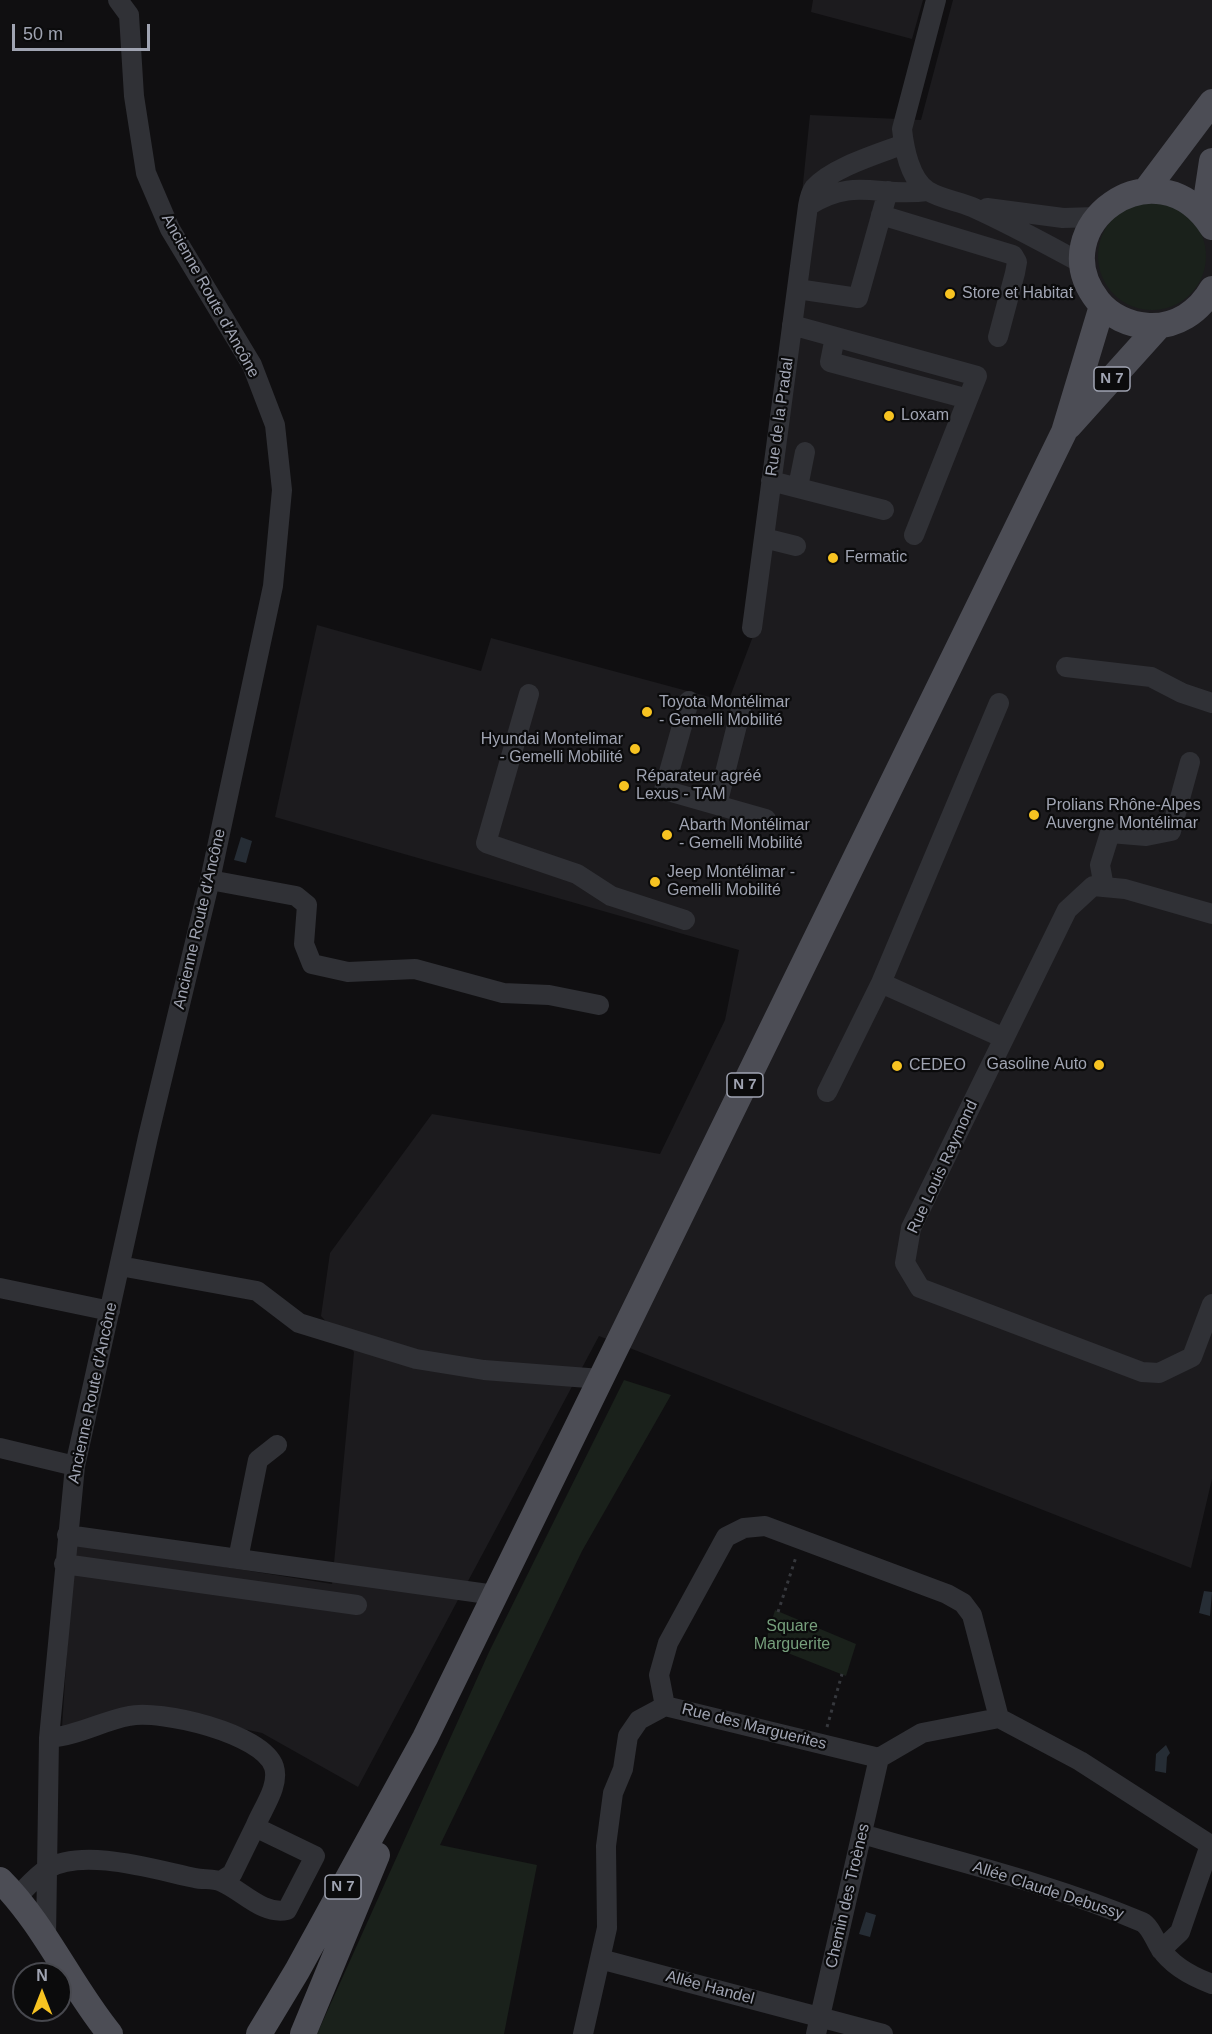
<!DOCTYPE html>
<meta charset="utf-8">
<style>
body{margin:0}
#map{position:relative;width:1212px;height:2034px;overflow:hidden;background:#100f11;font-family:Arial,sans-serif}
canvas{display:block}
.north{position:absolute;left:12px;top:1962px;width:60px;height:60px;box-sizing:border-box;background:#0b0b0c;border:2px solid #47484e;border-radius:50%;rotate:0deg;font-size:16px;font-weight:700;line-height:24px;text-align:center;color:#a0a4b2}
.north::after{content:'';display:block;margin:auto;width:21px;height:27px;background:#f7c321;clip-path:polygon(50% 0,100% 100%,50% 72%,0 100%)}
.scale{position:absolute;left:12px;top:24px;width:138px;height:27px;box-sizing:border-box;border:3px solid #a0a4b2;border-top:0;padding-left:8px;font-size:18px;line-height:21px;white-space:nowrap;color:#a0a4b2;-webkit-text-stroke:4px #0b0b0c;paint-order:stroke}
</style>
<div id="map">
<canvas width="1212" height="2034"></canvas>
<div class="north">N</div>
<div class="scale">50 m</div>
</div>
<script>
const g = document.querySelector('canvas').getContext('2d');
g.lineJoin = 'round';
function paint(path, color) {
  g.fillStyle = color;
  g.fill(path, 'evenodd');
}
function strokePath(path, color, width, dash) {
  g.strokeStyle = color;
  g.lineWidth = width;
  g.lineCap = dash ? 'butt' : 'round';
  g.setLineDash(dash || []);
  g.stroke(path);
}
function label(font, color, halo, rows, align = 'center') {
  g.font = font + ' Arial,sans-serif';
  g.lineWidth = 4.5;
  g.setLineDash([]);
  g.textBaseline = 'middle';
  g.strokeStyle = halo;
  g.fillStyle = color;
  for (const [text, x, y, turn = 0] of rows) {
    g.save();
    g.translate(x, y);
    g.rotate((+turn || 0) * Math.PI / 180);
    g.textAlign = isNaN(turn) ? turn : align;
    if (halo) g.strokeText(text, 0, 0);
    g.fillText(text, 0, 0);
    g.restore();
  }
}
paint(new Path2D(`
 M813 0H923L912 39 811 12Z
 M953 0H1212V1479L1191 1568 599 1336 358 1787 262 1733 147 1708 62 1727 74 1543 332 1584 354 1352 321 1316 330 1253 432 1114 660 1154 725 1020 739 950 275 817 317 625 481 671 491 638 728 702 758 623 810 115 921 120Z`), '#1c1b1e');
paint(new Path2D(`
 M1098 256a54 54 0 1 1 108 0a54 54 0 1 1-108 0Z
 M624 1380 671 1395 582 1551 440 1845 537 1865 504 2034H317L489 1652Z
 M775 1610 856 1644 846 1676 765 1644Z`), '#1a211b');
paint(new Path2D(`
 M241 837 252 841 246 863 234 860Z
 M1204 1591 1212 1592 1210 1616 1199 1613Z
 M1166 1745 1170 1753 1167 1757 1166 1773 1155 1771 1156 1754Z
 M866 1912 876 1915 870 1937 859 1934Z`), '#262d35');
strokePath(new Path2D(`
 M778 1612 796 1557
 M827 1727 842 1674`), '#36383d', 3, [3, 4.5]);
strokePath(new Path2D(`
 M936 0 902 129C904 148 910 180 928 191 941 199 958 201 972 207 1010 224 1046 244 1083 264
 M808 206C855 176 879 198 927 191
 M987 208 1063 218 1096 217
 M881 215 1013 255 1017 262 1015 273 998 337
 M797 289 858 298 888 191
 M792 325 977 376 914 535
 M835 337 830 362 968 399
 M771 481 884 510
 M798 487 805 452
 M764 538 796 546
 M752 628 808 206C809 200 811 192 814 188 833 167 878 154 904 144
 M1066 667 1151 677 1182 693 1212 703
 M529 694 486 843 577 874 611 896 685 920
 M689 701 664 790 766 819
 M999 703 881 983 1004 1038
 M717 805 741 709
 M210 880 296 896 307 905 304 944 312 964 348 972 415 969 503 993 549 995 599 1005
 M1104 887 1100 865 1110 833 1146 836 1171 831 1190 762
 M1212 914 1125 889 1093 886 1067 910 911 1228 905 1263 920 1288 1142 1372 1159 1373 1192 1357 1212 1304
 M827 1092 881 983
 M120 1266 257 1291 299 1323 416 1359 484 1370 601 1379
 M0 1288 110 1311
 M0 1448 75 1466
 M67 1535 495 1595
 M238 1559 258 1460 277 1445
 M64 1564 357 1605
 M999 1718 972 1615 963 1603 947 1594 765 1526 744 1528 726 1537 668 1643 659 1675 665 1706 879 1758 922 1733 999 1718 1080 1761 1212 1846
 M49 1738C77 1736 102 1721 129 1716 159 1709 263 1733 274 1767 280 1786 262 1809 255 1827
 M862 1834C955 1861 1053 1884 1142 1922 1150 1926 1155 1940 1160 1948 1172 1966 1193 1977 1212 1984
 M17 1897C26 1888 36 1876 47 1869 83 1847 156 1870 195 1878 203 1880 214 1878 222 1882 243 1891 262 1915 287 1910L315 1856 255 1827 232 1874 221 1881
 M46 1937 49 1738 75 1466 148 1137 210 880 273 586 282 490 275 425 252 365 170 229 146 173 134 96 129 15 118 0
 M1161 1950 1180 1932 1210 1845
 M600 1959 883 2034
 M583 2034 607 1928 606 1846 613 1793 623 1769 628 1736 639 1720 665 1706
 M816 2034 879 1758`), '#303136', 20);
strokePath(new Path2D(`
 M1146 190 1212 102
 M1204 214 1212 161
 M1212 227C1157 141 1039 226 1098 301 1110 316 1129 325 1149 326 1176 327 1199 312 1212 289
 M1069 426 1159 326
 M0 1880C45 1925 70 1985 110 2034
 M259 2034 297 1971 425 1738 1064 432 1102 306
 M303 2034 377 1855`), '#4c4d55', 26);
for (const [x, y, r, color] of [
 [950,294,6,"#f7c321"],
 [889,416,6,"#f7c321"],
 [833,558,6,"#f7c321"],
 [647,712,6,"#f7c321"],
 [635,749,6,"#f7c321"],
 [624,786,6,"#f7c321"],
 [1034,815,6,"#f7c321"],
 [667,835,6,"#f7c321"],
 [655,882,6,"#f7c321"],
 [1099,1065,6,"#f7c321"],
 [897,1066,6,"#f7c321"]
]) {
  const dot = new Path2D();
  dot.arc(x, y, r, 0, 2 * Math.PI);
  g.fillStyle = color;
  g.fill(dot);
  strokePath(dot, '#0b0b0c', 2);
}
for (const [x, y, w] of [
 [1112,379,36],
 [745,1085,36],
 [343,1887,36]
]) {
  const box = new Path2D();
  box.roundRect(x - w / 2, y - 12, w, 24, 4.5);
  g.fillStyle = '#0b0b0c';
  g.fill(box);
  strokePath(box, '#a0a4b2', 1.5);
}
label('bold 15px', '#a0a4b2', null, [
 ["N 7",1112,379],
 ["N 7",745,1085],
 ["N 7",343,1887]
]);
label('16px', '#a0a4b2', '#0b0b0c', [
 ["Store et Habitat",962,294],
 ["Loxam",901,416],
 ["Fermatic",845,558],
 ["Toyota Montélimar",659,703],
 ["- Gemelli Mobilité",659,721],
 ["Hyundai Montelimar",623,740,"right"],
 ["- Gemelli Mobilité",623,758,"right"],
 ["Réparateur agréé",636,777],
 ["Lexus - TAM",636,795],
 ["Prolians Rhône-Alpes",1046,806],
 ["Auvergne Montélimar",1046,824],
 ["Abarth Montélimar",679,826],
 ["- Gemelli Mobilité",679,844],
 ["Jeep Montélimar -",667,873],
 ["Gemelli Mobilité",667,891],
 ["Gasoline Auto",1087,1065,"right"],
 ["CEDEO",909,1066]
], 'left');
label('16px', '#a0a4b2', '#0b0b0c', [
 ["Ancienne Route d'Ancône",210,296,61],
 ["Rue de la Pradal",780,417,-82],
 ["Ancienne Route d'Ancône",200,919,-77],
 ["Rue Louis Raymond",943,1167,-65],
 ["Ancienne Route d'Ancône",93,1393,-78],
 ["Rue des Marguerites",754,1727,14],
 ["Allée Claude Debussy",1048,1891,18],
 ["Chemin des Troènes",848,1896,-77],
 ["Allée Handel",710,1988,15]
]);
label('16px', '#769f7c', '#0b0b0c', [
 ["Square",792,1627],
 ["Marguerite",792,1645]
]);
</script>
